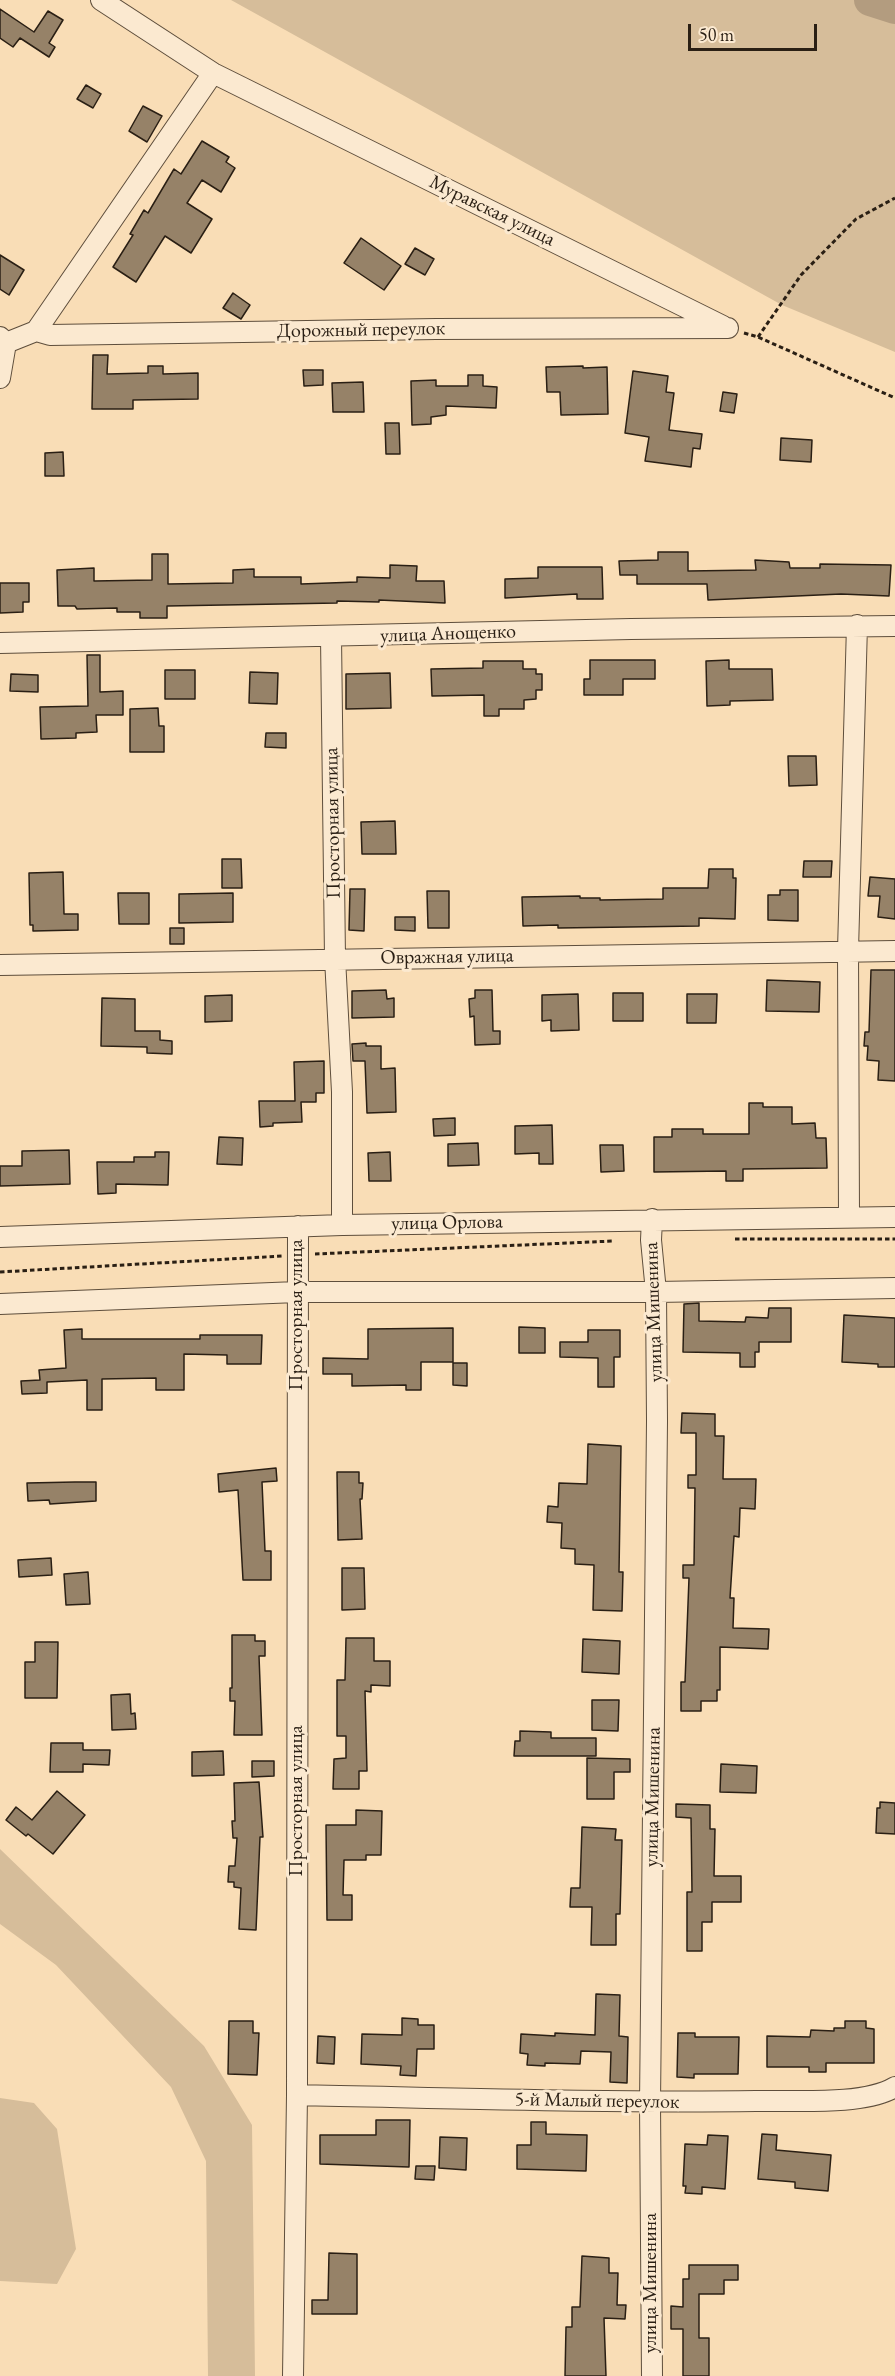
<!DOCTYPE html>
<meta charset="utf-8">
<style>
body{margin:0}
#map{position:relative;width:895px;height:2376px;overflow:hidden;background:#f9ddb6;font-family:"EB Garamond",serif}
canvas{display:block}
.scale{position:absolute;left:688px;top:24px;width:129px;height:27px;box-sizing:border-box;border:3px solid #2a1f14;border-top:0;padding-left:8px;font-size:18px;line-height:21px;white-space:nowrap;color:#2a1f14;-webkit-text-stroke:4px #fbe9d0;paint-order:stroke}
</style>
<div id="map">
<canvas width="895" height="2376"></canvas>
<div class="scale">50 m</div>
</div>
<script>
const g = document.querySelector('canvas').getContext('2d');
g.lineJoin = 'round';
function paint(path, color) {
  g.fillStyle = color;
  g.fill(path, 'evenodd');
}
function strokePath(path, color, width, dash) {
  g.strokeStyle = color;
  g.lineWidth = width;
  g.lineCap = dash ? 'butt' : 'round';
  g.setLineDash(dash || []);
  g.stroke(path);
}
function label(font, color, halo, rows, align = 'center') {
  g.font = font + ' "EB Garamond",serif';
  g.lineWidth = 6;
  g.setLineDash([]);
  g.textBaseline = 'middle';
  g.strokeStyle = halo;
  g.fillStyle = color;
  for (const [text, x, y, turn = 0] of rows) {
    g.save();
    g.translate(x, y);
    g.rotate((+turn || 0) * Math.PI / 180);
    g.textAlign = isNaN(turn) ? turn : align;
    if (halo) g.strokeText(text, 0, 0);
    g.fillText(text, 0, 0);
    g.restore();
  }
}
paint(new Path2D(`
 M231 0H895V352L782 305Z
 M0 1849 204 2046 252 2125 255 2376H208L206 2161 171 2087 56 1965 0 1924Z
 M0 2098 34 2103 57 2129 76 2249 57 2284 0 2281Z`), '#d6bd9a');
strokePath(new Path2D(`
 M870 0 895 8`), '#b39c7f', 32);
const building = new Path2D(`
 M0 9 34 32 48 11 63 20 49 43 55 47 49 57 20 38 13 47 0 38Z
 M86 85 101 94 93 108 77 99Z
 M143 106 162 116 147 142 129 131Z
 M202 141 229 157 226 162 235 168 221 192 202 180 187 203 212 219 191 253 165 236 136 282 113 267 133 235 130 234 144 210 148 213 174 169 181 174Z
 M361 238 401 266 384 290 344 263Z
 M415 248 434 259 425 275 405 264Z
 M0 255 24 270 9 295 0 289Z
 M233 293 250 305 241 319 223 308Z
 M93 355H108L107 374 148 373V366H163V374L198 373V399L133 400V409H92Z
 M583 366V368L607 367 608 414 561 415 560 392H547L546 367Z
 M303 370H323V385L304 386Z
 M633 371 668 376 666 392 674 393 669 430 702 434 700 449 693 448 691 467 645 461 649 437 625 433Z
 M468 375H483V386L497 387 496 408 446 406V415L431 417V424L412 425 411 381 436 380V386H468Z
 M363 382 364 412H333L332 383Z
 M723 392 737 394 734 413 720 411Z
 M385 423H399L400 454H386Z
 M781 438 812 440 811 462 780 460Z
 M63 452 64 476H45V453Z
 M658 552H688V571L756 570 755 560 789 562 790 568H820V564L891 565 889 596 841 594 708 600 707 584H637V575H620L619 561 658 560Z
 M152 554H168V584L233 583V570L254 569V577H301V584L357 582V577L390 578V565L417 566 416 581H444L445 603 379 600V602L337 601V603L167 606V618H140V612H117V608L77 609 75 606H58L57 570 94 568V581L152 580Z
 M538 567H602L603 599H577V594L505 598V579L538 578Z
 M0 583H29V602H23V612L0 613Z
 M87 655H100V692L123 691V715H96L97 732 76 733V738L41 739 40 707 88 706Z
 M590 660H655V679H623V695H584V679H590Z
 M729 660V669H772L773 700 730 701V705L707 706 706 661Z
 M483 661H523V669H536V674H542V690H536V699L524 700V709H499V716H484V695L432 696 431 669 483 668Z
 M165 670H195V699H165Z
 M250 672 278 673 277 704 249 703Z
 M390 673 391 708 346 709V674Z
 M11 674 38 675V692L10 691Z
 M158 708 159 726H164V752H130V709Z
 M266 733H286V748L265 747Z
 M788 756H816L817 785 789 786Z
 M395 821 396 854H362L361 822Z
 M222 859H241L242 888H222Z
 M804 861H832L831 877H803Z
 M709 869H733V878H736L735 919 699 918V926L558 928V925L523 926 522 897 580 896V898H600V900L663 899V888H708Z
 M63 872 64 914H78V930L33 931V925H30L29 873Z
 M870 877 895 879V919L878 917 880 896H868Z
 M350 889H365L364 931 349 930Z
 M780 890H798V921L768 920V895H780Z
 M427 891H449V928H428Z
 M118 893H149V924H119Z
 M233 893V922L179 923V894Z
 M395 917H415V931L395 930Z
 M170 928H184V944H170Z
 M871 970H895V1081L878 1080 879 1061 867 1060 868 1046H864L865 1032H869Z
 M767 980 820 982 819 1012 766 1011Z
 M386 990 387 999 394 998V1017L352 1018V991Z
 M475 990H492L493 1031H500V1044L475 1045 474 1016 470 1017 469 999 475 998Z
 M613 993H643V1021H613Z
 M578 994 579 1030 551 1031V1020L542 1021V995Z
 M687 994H717L716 1023H687Z
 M232 995V1021L205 1022V996Z
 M102 998 135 999V1031H160V1040L172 1041V1054L147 1053V1047L101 1046Z
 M366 1043V1046H381V1069L395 1068 396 1112 367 1113 365 1061H353L352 1044Z
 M324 1061V1093H316V1102H301L302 1122 273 1123V1126L260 1127 259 1101H295L294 1062Z
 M749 1103H763V1107H792V1124L815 1123 816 1138H826L827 1168 743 1169V1181H726V1171L654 1172V1137H672V1129H703V1134H749Z
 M455 1118V1135L434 1136 433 1119Z
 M552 1125 553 1164H539V1153L515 1154V1126Z
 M219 1137 243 1138 242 1165 217 1164Z
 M478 1143 479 1165 448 1166V1144Z
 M600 1145H623L624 1171 601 1172Z
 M69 1150 70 1184 0 1186V1166H22V1151Z
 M155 1152H169L168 1185 116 1184V1193L98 1194 97 1162H134V1157H155Z
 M390 1152 391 1181H369L368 1153Z
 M699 1303V1321L745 1322 746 1317 768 1318 769 1308H791V1342H759V1352H755V1367H740V1353L683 1352 684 1304Z
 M844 1315 895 1318V1367H878V1364L842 1362Z
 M519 1327 545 1328V1353H519Z
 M453 1328V1362H421V1390H406V1385L352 1386V1374H323V1358L368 1359V1329Z
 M82 1329V1339H200V1335H262L261 1364H227V1355L184 1354V1390H156V1378L102 1379V1410H87V1380L47 1382V1393L22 1394 21 1381 40 1380 39 1370 66 1368 64 1330Z
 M588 1330H620V1357H614V1387H598V1358L560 1357V1342H588Z
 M453 1363H467V1386L453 1385Z
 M682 1413 715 1414V1436H724L723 1479H756L755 1509 740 1508 739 1537 734 1536 730 1598H734L733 1628 769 1629 768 1649 720 1647V1690H717V1701H701V1711H681V1682H685L689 1578H683V1565H694L695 1488H688V1475H696V1433H681Z
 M588 1444 621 1446 619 1572H623L622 1611 593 1610 594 1565 575 1564V1549L561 1548 562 1523 547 1522 548 1506 558 1507 559 1483 587 1484Z
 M276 1468 277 1481 262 1482 265 1551H271V1580H243L238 1490 219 1492 218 1474Z
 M337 1472H359V1483H363L362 1499H360L362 1539 338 1540Z
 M75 1482H96V1501L50 1504 49 1500 28 1501 27 1483Z
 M51 1558 52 1575 19 1577 18 1560Z
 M342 1568H364L365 1609 342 1610Z
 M88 1572 90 1604 66 1605 64 1574Z
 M232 1635H255V1641H265V1656H259L262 1735H234L235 1701H230V1688H232Z
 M346 1638H374V1661H390V1686L371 1685V1692L365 1691 367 1771H359V1789H333L334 1759 346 1758V1736H337V1680H345Z
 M583 1639 620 1641 619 1674 582 1672Z
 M35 1642H58L57 1698H25V1662H35Z
 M130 1694 131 1714 135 1713 136 1729 112 1730 111 1695Z
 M592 1700H619L618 1731 592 1730Z
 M520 1731 551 1732V1738H596V1756H514L515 1741H520Z
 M51 1743H83V1750H110L109 1765 83 1764V1772H50Z
 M223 1751 224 1775 192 1776V1752Z
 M587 1758 630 1759V1772H614V1799H587Z
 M252 1761H274V1776L252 1777Z
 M721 1764 757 1766 756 1793 720 1792Z
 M259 1782 263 1837H260L256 1930 239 1929 241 1888 234 1887V1882H228L229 1866H235L237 1838H233L232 1821H235L234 1783Z
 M57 1791 85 1815 53 1854 28 1834 26 1836 6 1820 16 1807 32 1820Z
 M880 1802 895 1803V1834L876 1833 877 1808H880Z
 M676 1804 710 1805V1829H715L714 1876H741V1902H712V1922H702V1951H687V1892H692L691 1818 676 1817Z
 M356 1810 382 1811 381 1855H366V1860H344L343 1895H352V1920H327L326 1825H356Z
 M582 1827 616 1829 615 1840H622L620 1914H616V1945H591L592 1907H570L571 1888H580Z
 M596 1994 620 1995 619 2036 628 2037 627 2083 610 2082 611 2052 581 2051 580 2064 545 2063V2066L527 2065 528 2054 520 2053 521 2034 555 2036V2033L595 2035Z
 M402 2018 418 2019V2025H434V2049H417L416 2076 400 2075 401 2066 361 2064 362 2034 402 2035Z
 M229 2021H253V2033H259L257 2075 228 2074Z
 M845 2021H866V2028L874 2029V2063H826V2072H809V2067H767V2036L810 2037 811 2030 834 2031V2028H845Z
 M678 2033H695V2037H739L738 2074H694V2078L677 2077Z
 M318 2036 335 2037 334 2064 317 2063Z
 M376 2120H410L409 2167 320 2164V2135H376Z
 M531 2122H546V2134L587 2135 586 2171 517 2169V2145H531Z
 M762 2134 777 2135 776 2150 831 2155 828 2191 795 2188V2182L758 2179Z
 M708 2135 728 2136 725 2189 702 2187V2194L685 2193 686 2186H683L685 2144 707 2145Z
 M440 2137 467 2138 466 2170 439 2168Z
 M416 2166H435L434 2180 415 2179Z
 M329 2253 357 2254V2314H312V2300H328Z
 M582 2256 609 2258V2273H618L617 2305H626L625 2319 604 2318 606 2376H565L566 2327H572V2307H580Z
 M689 2265H738V2280H724V2294H699V2338H709V2376H683V2329H671V2306L683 2307V2279H689Z`);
paint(building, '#968268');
strokePath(building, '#2a1f14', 1.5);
const minor = new Path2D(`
 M101 0 213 73 723 326
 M36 331 213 73
 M0 337 6 343 36 331 50 335 436 329 728 328
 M0 378 6 343
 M331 637 335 958 342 1092V1225
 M0 643 631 629 895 626
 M0 965 895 951
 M849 1217 848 950 857 625
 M0 1237 342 1225 895 1217
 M0 1304 297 1292H656L895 1288
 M297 2095C450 2098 603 2103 756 2101 794 2100 863 2106 895 2087
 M293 2376 297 2095 298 1226
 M652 2376 650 2103 657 1421 656 1292 651 1240 652 1219`);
strokePath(minor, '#5e4e3c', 22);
strokePath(new Path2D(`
 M744 333 758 337 895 398
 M758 337 801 275 856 219 895 198
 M735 1239H895
 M315 1254 614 1241
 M0 1272 282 1256`), '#2a1f14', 3, [4.5, 3]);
strokePath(minor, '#fbe9d0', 20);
label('20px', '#2a1f14', '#fbe9d0', [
 ["Муравская улица",492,211,26],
 ["Дорожный переулок",361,330,-1],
 ["улица Анощенко",448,634,-2],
 ["Просторная улица",333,823,-91],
 ["Овражная улица",447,957,-1],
 ["улица Орлова",447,1223,-1],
 ["улица Мишенина",654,1312,-92],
 ["Просторная улица",297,1315,-90],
 ["улица Мишенина",653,1797,-89],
 ["Просторная улица",297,1801,-90],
 ["5-й Малый переулок",597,2101,1],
 ["улица Мишенина",651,2283,-90]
]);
</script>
